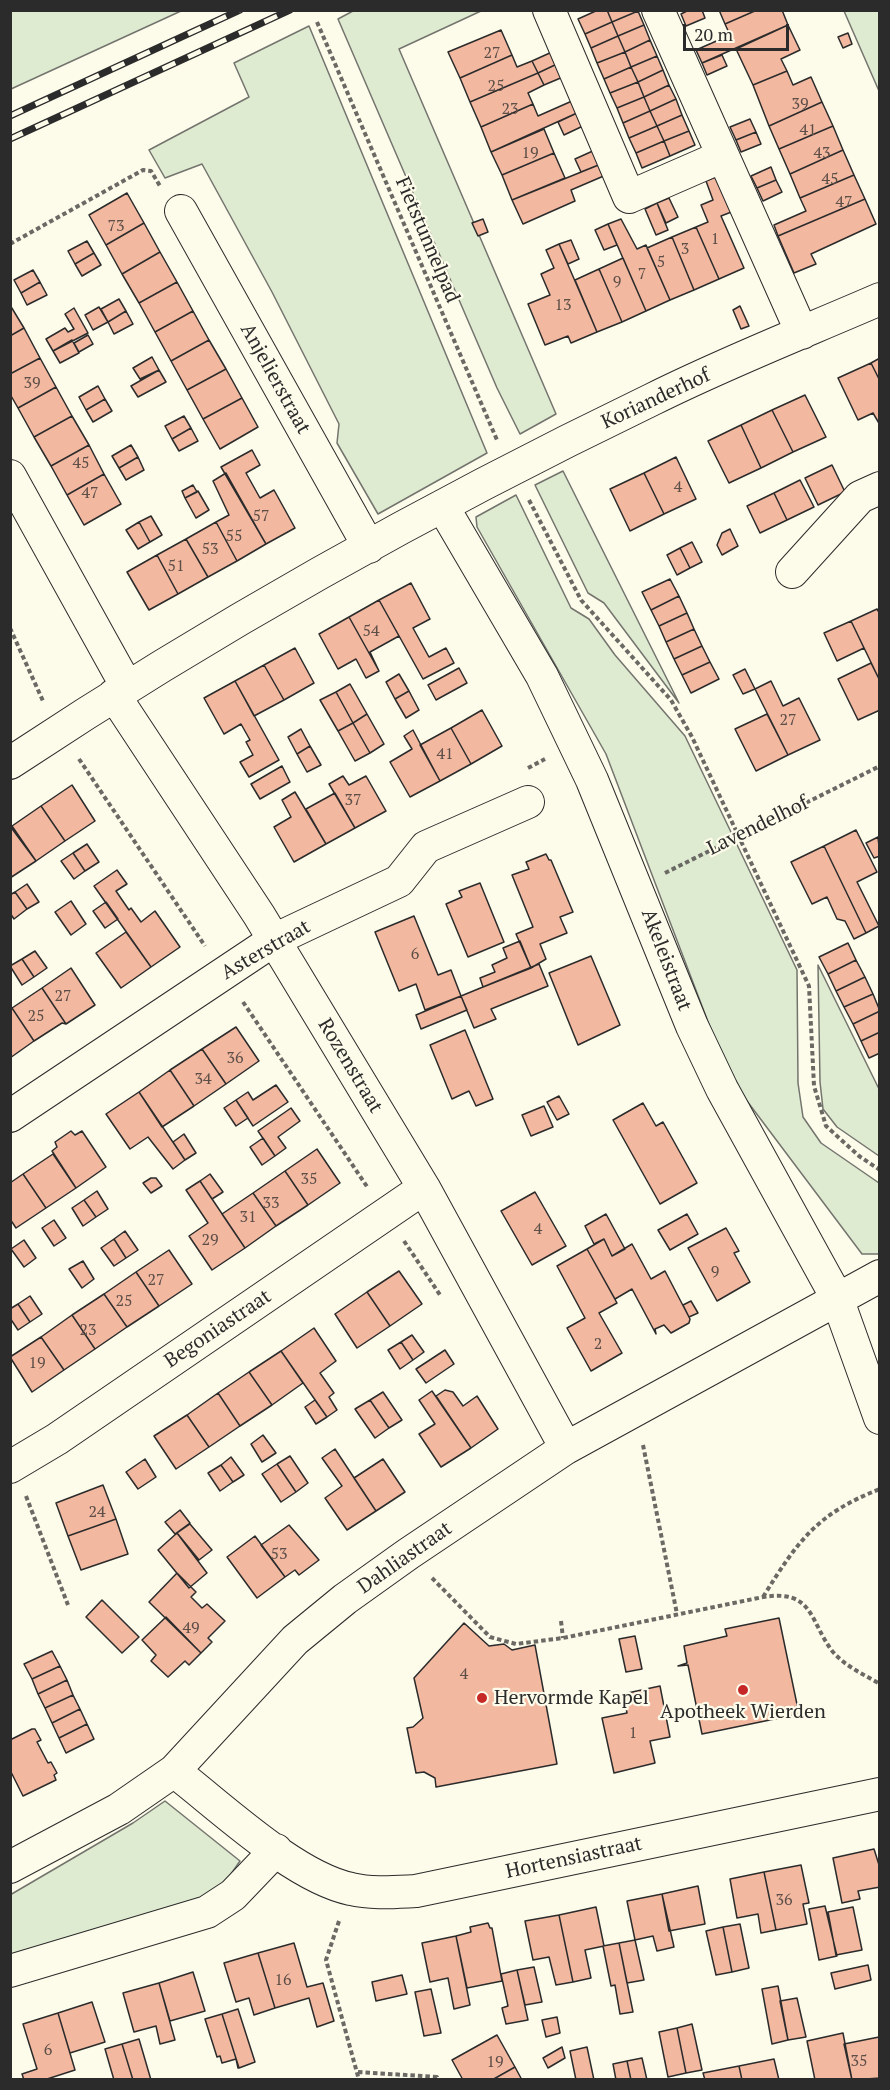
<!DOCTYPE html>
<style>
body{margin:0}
#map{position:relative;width:890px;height:2090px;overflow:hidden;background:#fdfbea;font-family:"PT Serif",serif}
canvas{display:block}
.frame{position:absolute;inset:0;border:12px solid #2b2b2b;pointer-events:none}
.scale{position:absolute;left:683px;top:24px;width:106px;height:27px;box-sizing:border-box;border:3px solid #2b2b2b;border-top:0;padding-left:8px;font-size:18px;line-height:21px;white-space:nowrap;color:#2b2b2b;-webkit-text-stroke:4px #fdfbea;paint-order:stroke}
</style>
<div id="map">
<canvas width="890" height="2090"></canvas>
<div class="frame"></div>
<div class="scale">20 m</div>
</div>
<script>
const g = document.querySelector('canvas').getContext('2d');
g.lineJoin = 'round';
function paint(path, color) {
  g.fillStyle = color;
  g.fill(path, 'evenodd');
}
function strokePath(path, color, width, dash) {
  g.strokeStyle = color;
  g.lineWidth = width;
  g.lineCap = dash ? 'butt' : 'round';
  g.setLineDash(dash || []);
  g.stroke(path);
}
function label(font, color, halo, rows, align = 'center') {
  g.font = font + ' "PT Serif",serif';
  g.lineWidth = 4.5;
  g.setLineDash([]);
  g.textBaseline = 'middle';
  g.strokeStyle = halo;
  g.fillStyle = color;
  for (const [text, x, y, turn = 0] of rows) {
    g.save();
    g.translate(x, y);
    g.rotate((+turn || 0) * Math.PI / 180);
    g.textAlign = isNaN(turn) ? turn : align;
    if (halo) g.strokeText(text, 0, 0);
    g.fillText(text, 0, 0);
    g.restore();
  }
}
const green = new Path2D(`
 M11 10H181V11L11 89Z
 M353 11H481L399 49 556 414 520 434 497 388 338 19Z
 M844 11H879V91Z
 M309 26 487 453 378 514 337 443 339 424 272 292 202 164 165 178 149 150 249 97 234 63Z
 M563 471 679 703 604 603 588 593 535 485Z
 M516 495 571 608 589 619 615 655 685 736 797 970 798 1083 803 1117 821 1143 879 1183V1254H862L744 1097 718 1048 606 754 477 527 476 517Z
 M818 965 879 1089V1156L837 1127 823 1109 820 1082Z
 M165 1801 240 1861 222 1887 200 1898 11 1957 10 1895 133 1823Z`);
paint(green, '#deebd1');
strokePath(green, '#74746e', 1.5);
const building = new Path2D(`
 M598 10H607L612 22 585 34 578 19Z
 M607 10H637L638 11 612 22Z
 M689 10H702L705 18 686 26 681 14Z
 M719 10H757L725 24Z
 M757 10H782L788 25 702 63 696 50 730 35 725 24Z
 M638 11 644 25 618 36 612 22Z
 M612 22 618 36 591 48 585 34Z
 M644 25 650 40 625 52 618 36Z
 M788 25 800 50 781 59 787 71 753 85 736 49Z
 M501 30 512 55 460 78 448 52Z
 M848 33 852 44 843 48 838 37Z
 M618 36 625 52 597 63 591 48Z
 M650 40 657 56 631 67 625 52Z
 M552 52 557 64 538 73 532 61Z
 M625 52 631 67 604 79 597 63Z
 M512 55 517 67 532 61 538 73 470 102 460 78Z
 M722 55 727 66 707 75 702 63Z
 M657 56 663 70 638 82 631 67Z
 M557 64 563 77 544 85 538 73Z
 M631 67 638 82 610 93 604 79Z
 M663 70 669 85 644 97 638 82Z
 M787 71 793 85 811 77 822 102 769 126 753 85Z
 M538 73 544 85 528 93 533 104 481 127 470 102Z
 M638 82 644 97 617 108 610 93Z
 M669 85 676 99 650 111 644 97Z
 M644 97 650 111 623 123 617 108Z
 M676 99 682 115 657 126 650 111Z
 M572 101 577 113 491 152 481 127 533 104 538 116Z
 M822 102 833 126 779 149 769 126Z
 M650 111 657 126 629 138 623 123Z
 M577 113 583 126 564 135 558 122Z
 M682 115 689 131 664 141 657 126Z
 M750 119 756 132 736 140 730 127Z
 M657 126 664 141 636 153 629 138Z
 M833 126 843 150 790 174 779 149Z
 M544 129 554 153 502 175 491 152Z
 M689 131 695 145 670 156 664 141Z
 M756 132 761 144 741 152 736 140Z
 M664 141 670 156 642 168 636 153Z
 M595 150 601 164 581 172 575 159Z
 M843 150 854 175 800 198 790 174Z
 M554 153 565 178 512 200 502 175Z
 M601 164 606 175 571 190 575 201 523 224 512 200Z
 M771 167 776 180 757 188 751 176Z
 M854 175 865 199 778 236 774 225 806 211 800 198Z
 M718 176 734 211 721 216 744 268 719 279 696 227 708 222 701 205 713 200 706 181Z
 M776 180 782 192 763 201 757 188Z
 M127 193 144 223 106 245 89 215Z
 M669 198 678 217 666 223 657 203Z
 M865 199 876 224 811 254 816 264 794 273 778 236Z
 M657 203 668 230 656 235 645 209Z
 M483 219 488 232 478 236 472 223Z
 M621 219 637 249 646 245 670 300 646 311 608 224Z
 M144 223 160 252 122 274 106 245Z
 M608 224 617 245 604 250 595 230Z
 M696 227 719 279 694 290 672 237Z
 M672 237 694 290 670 300 647 248Z
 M571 240 579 259 568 264 559 244Z
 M87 241 94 253 75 264 68 251Z
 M559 244 597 332 571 343 568 336 545 345 528 304 550 295 541 274 554 268 546 250Z
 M160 252 177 282 139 303 122 274Z
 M94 253 101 265 82 276 75 264Z
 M623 258 646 311 622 322 599 269Z
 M599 269 622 322 597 332 575 280Z
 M33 270 40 282 21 293 14 280Z
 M40 282 47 295 27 305 21 293Z
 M177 282 193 311 155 332 139 303Z
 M119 299 126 311 108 322 101 309Z
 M10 305 24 328 10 336Z
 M740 306 749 326 741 329 733 310Z
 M99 307 108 322 93 330 85 315Z
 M74 308 88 333 53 351 46 339 65 328 68 332 74 329 65 314Z
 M126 311 133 324 114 334 108 322Z
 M193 311 209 340 171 361 155 332Z
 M24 328 40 358 10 374V336Z
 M88 335 93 344 79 352 74 343Z
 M72 340 79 353 60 363 53 351Z
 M209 340 226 369 187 390 171 361Z
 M152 357 159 370 140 379 133 368Z
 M40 358 56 387 18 408 10 394V374Z
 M880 358V381L871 363Z
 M871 363 880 381V425L873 413 858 420 838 378Z
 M226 369 242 398 203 419 187 390Z
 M159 370 166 382 138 397 131 386Z
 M98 386 105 399 86 410 79 397Z
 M56 387 72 416 34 437 18 408Z
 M805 395 826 437 793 452 772 410Z
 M242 398 258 427 220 449 203 419Z
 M105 399 112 411 93 422 86 410Z
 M772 410 793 452 761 468 741 425Z
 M72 416 89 445 51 466 34 437Z
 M184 416 191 428 172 439 165 426Z
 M741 425 761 468 729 483 708 441Z
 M191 428 198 441 179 451 172 439Z
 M89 445 104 474 67 495 51 466Z
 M131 445 138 457 119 468 112 456Z
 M252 450 260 465 246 473 260 498 274 490 295 528 266 544 221 467Z
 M138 457 144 470 126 480 119 468Z
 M676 457 696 499 664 514 644 473Z
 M832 465 845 492 818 505 805 478Z
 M226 473 266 544 237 561 216 522 229 515 213 481Z
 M644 473 664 514 630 531 610 489Z
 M104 474 121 504 84 525 67 495Z
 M800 480 814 507 787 520 774 493Z
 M193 485 197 492 185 498 182 491Z
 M198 491 209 510 196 518 185 498Z
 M774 493 787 520 760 533 747 506Z
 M151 516 162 535 150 542 139 522Z
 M139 522 150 542 138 549 126 530Z
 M216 522 237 561 208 577 186 539Z
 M730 529 738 546 722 555 717 545 722 533Z
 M186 539 208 577 178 594 157 555Z
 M692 542 702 562 690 568 680 548Z
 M680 548 690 568 677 575 667 555Z
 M157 555 178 594 149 610 127 572Z
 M670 579 679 596 651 610 642 592Z
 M411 583 430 619 413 628 429 657 446 648 454 663 423 679 379 600Z
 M679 596 687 613 659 626 651 610Z
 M379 600 399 636 370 652 379 671 349 617Z
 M877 609 880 614V681L851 621Z
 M687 613 694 629 666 642 659 626Z
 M349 617 379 671 366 678 356 659 338 669 319 634Z
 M851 621 864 648 837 661 824 633Z
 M694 629 702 646 674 659 666 642Z
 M702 646 710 662 682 675 674 659Z
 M295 648 314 683 284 700 264 665Z
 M710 662 719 679 691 693 682 675Z
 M871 663 880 681V710L858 720 838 679Z
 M264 665 284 700 254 716 235 681Z
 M459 668 467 683 436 700 428 685Z
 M745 669 755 689 743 694 733 675Z
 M399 674 409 691 395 699 386 682Z
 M235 681 279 760 249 777 240 762 253 755 246 742 250 740 241 724 224 734 204 698Z
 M771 681 783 706 799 698 820 740 788 755 755 689Z
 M350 684 367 714 353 723 336 692Z
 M409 691 419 710 406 718 395 699Z
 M336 692 353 723 338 731 320 700Z
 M482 710 502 746 471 764 451 728Z
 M367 714 384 744 370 753 353 723Z
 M767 714 788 755 756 771 735 729Z
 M353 723 370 753 355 761 338 731Z
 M451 728 471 764 440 781 420 745Z
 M301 729 310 746 297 754 288 737Z
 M413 730 440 781 410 797 390 762 412 749 404 736Z
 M310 746 321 765 307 772 297 754Z
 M282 766 290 782 260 799 251 784Z
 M343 776 349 785 366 776 386 811 355 828 329 784Z
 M72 785 95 821 65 841 41 806Z
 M295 792 326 844 294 862 274 827 291 817 282 800Z
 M335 793 355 828 326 844 306 809Z
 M41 806 65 841 36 861 12 826Z
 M10 826 36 861 10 878Z
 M856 830 877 872 857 882 879 926 866 933 824 846Z
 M878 837 880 856 874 858 866 843Z
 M87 844 99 862 85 871 73 853Z
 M824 846 866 933 854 939 845 921 837 919 827 897 812 904 791 862Z
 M73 853 85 871 74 879 61 861Z
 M546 854 549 860H551L573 912 560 917 567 933 540 944 546 959 531 968 516 934 533 927 512 875 529 869 526 862Z
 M117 870 127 884 116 891 129 910 131 908 141 922 155 911 180 947 151 967 94 886Z
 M480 883 504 942 468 957 446 904 462 897 459 891Z
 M27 884 39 902 27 909 15 892Z
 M15 892 27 909 14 919 10 913V895Z
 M71 901 86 924 71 935 55 912Z
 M106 902 118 919 105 928 93 911Z
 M414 916 438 975 451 970 461 996 425 1010 416 984 399 991 375 932Z
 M126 932 151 967 121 988 96 953Z
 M520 941 531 968 483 987 480 978 495 972 492 965 507 958 503 948Z
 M848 943 856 960 828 974 819 957Z
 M35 951 47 968 34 977 22 959Z
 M591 956 620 1025 578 1045 549 973Z
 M22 959 34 977 22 985 10 966Z
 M856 960 865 977 836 991 828 974Z
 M539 964 548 986 491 1009 496 1019 474 1028 461 996Z
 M71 968 95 1005 66 1024 42 988Z
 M865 977 873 994 844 1007 836 991Z
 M42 988 66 1024 62 1023 34 1041 12 1008Z
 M873 994 880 1011 853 1024 844 1007Z
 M461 996 467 1010 421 1029 416 1015Z
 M12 1008 34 1041 10 1058V1009Z
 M880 1011V1032L861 1041 853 1024Z
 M236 1027 259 1061 226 1084 202 1049Z
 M465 1030 493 1099 476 1106 469 1091 452 1099 430 1045Z
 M880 1032V1053L869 1058 861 1041Z
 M202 1049 226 1084 194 1106 170 1070Z
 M170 1070 194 1106 162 1127 139 1092Z
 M276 1085 288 1102 253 1126 236 1100 248 1092 253 1100Z
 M139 1092 185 1160 173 1169 148 1137 130 1149 106 1114Z
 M559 1096 569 1114 557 1120 547 1102Z
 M236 1100 248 1118 236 1126 224 1108Z
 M643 1103 656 1126 663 1122 697 1183 660 1204 613 1120Z
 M544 1106 553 1127 531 1136 522 1115Z
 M291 1108 300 1121 278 1137 286 1148 275 1156 258 1131Z
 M71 1131 75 1135 82 1131 106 1167 76 1188 52 1151 57 1147 55 1142Z
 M184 1134 196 1153 185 1160 173 1142Z
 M263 1138 275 1156 262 1165 250 1147Z
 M317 1149 340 1183 308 1205 285 1171Z
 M53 1154 76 1188 46 1208 23 1174Z
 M285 1171 308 1205 276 1226 253 1193Z
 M23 1174 46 1208 16 1228 10 1219V1183Z
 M210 1174 223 1192 212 1199 200 1181Z
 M151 1178H156L162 1186 151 1193 143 1183Z
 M200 1181 245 1248 212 1270 189 1236 208 1223 186 1190Z
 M97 1191 108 1209 96 1217 84 1200Z
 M535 1192 566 1246 532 1265 501 1211Z
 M253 1193 276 1226 245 1248 222 1214Z
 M84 1200 96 1217 83 1226 72 1208Z
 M606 1214 625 1249 612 1256 604 1239 594 1244 585 1226Z
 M687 1214 698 1234 670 1250 658 1230Z
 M54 1220 66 1238 54 1246 42 1228Z
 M726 1228 739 1251 734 1253 750 1282 717 1301 688 1248Z
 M125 1231 138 1250 126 1258 114 1239Z
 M114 1239 126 1258 114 1266 101 1248Z
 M604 1239 612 1256 632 1244 651 1279 665 1271 690 1319 689 1323 671 1333 664 1325 655 1329 656 1334 632 1289 615 1299 587 1249Z
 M24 1240 36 1258 24 1267 11 1249Z
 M587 1249 617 1303 599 1313 622 1353 591 1371 567 1328 585 1318 557 1266Z
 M169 1250 192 1284 159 1306 136 1272Z
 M83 1261 94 1279 82 1288 69 1269Z
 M399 1271 422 1304 390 1326 367 1292Z
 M136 1272 159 1306 127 1327 104 1294Z
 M367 1292 390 1326 357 1348 335 1314Z
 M104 1294 127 1327 95 1349 72 1315Z
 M30 1296 42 1314 30 1322 18 1304Z
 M691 1301 698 1313 689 1317 683 1305Z
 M18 1304 30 1322 18 1330 10 1318V1309Z
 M72 1315 95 1349 64 1370 41 1337Z
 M314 1328 336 1361 320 1373 334 1393 329 1397 337 1410 327 1417 281 1351Z
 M412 1335 424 1352 413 1360 401 1342Z
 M41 1337 64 1370 32 1392 10 1357Z
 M401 1342 413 1360 400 1369 388 1350Z
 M445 1350 454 1364 426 1383 416 1369Z
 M281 1351 303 1383 272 1405 249 1372Z
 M249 1372 272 1405 240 1426 218 1393Z
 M445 1390 453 1392 463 1406 477 1396 498 1429 471 1448 436 1396Z
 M432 1391 471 1448 441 1467 419 1434 435 1424 419 1400Z
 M383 1392 402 1420 389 1428 370 1400Z
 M218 1393 240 1426 209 1447 187 1415Z
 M315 1400 327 1417 316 1424 305 1407Z
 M370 1400 389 1428 375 1438 355 1409Z
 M187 1415 209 1447 176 1469 154 1436Z
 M263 1435 276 1453 262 1462 251 1444Z
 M335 1449 376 1511 347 1530 325 1498 342 1486 322 1458Z
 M290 1456 308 1483 296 1492 277 1464Z
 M231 1457 244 1475 233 1482 221 1465Z
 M145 1459 156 1477 138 1489 126 1472Z
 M383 1459 405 1492 376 1511 354 1478Z
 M277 1464 296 1492 281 1502 262 1474Z
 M221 1465 233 1482 220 1491 208 1473Z
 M103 1485 116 1519 68 1536 56 1503Z
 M180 1510 190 1523 175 1534 165 1522Z
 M116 1519 128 1554 81 1570 68 1536Z
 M190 1524 212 1550 199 1560 177 1533Z
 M289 1525 319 1560 299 1575 295 1570 285 1577 261 1545Z
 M177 1533 207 1573 189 1588 158 1550Z
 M255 1536 285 1577 257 1598 227 1557Z
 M177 1573 196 1592 191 1597 202 1608 207 1604 225 1621 208 1638 212 1642 201 1653 149 1602Z
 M102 1600 139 1637 122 1653 86 1617Z
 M166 1617 201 1653 189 1665 185 1661 168 1677 151 1661 156 1655 142 1640Z
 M779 1618 799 1714 702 1734 688 1665 678 1666 687 1663 684 1646 727 1636 725 1629Z
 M464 1623 489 1646 504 1644 512 1650 535 1645 557 1764 436 1787 435 1778 424 1772 416 1773 407 1728 413 1727 423 1718 414 1678Z
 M635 1636 642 1669 626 1672 619 1639Z
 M52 1651 60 1666 32 1679 24 1664Z
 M60 1666 67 1680 38 1694 32 1679Z
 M67 1680 73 1695 45 1708 38 1694Z
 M660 1686 670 1737 650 1741 655 1763 614 1773 602 1718 627 1713 623 1694Z
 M73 1695 80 1709 52 1723 45 1708Z
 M80 1709 87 1724 59 1738 52 1723Z
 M87 1724 94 1739 66 1753 59 1738Z
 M32 1729H35L41 1740 37 1742 48 1763 51 1762 57 1773 54 1775 56 1780 23 1796 10 1770V1740Z
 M874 1849 880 1868V1887L858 1891 860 1899 842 1903 833 1858Z
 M801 1865 809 1903 803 1904 807 1924 776 1930 764 1872Z
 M764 1872 776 1930 761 1933 758 1914 737 1918 730 1879Z
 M698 1886 705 1924 669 1931 662 1894Z
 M662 1894 674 1947 657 1951 653 1936 635 1940 627 1901Z
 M825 1906 837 1956 819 1960 809 1909Z
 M596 1907 604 1946 585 1950 591 1978 573 1982 559 1915Z
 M853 1907 862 1950 836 1955 828 1912Z
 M559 1915 573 1982 556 1985 549 1957 533 1960 525 1921Z
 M488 1923 490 1928H492L502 1981 467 1988 456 1936 471 1932 470 1927Z
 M740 1924 749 1968 732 1972 723 1927Z
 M723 1927 732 1972 716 1975 706 1931Z
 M456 1936 470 2005 454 2009 448 1978 430 1982 422 1943Z
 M635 1940 644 1980 627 1983 619 1943Z
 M294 1943 307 1987 323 1983 334 2021 317 2027 309 1998 275 2008 258 1953Z
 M619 1943 633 2012 620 2014 615 1985 611 1986 603 1946Z
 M258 1953 275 2008 254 2015 249 1998 236 2002 224 1963Z
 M868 1965 871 1980 835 1989 831 1973Z
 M534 1967 542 2002 525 2005 517 1970Z
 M517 1970 528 2020 506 2024 502 2008 508 2006 501 1974Z
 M193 1972 205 2011 170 2021 159 1983Z
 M402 1975 407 1994 376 2001 372 1982Z
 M159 1983 175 2040 160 2044 156 2026 134 2032 123 1993Z
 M778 1986 788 2040 772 2044 762 1989Z
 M431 1989 441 2033 424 2036 415 1992Z
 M797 1998 806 2037 788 2040 780 2001Z
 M92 2002 105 2042 70 2053 58 2013Z
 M238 2009 255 2062 239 2068 222 2014Z
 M58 2013 75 2070 44 2080H24L22 2074 37 2069 23 2024Z
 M222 2014 239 2068H238L236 2059 222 2063 220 2056 217 2057 205 2019Z
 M557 2017 560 2033 546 2037 542 2020Z
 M692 2024 702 2070 686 2073 677 2028Z
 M677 2028 686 2073 668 2077 659 2032Z
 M843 2033 852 2080H815L807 2041Z
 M497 2035 515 2067 492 2080H463L452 2060Z
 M879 2037 880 2078 852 2080 844 2044Z
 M139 2039 151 2080H133L122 2044Z
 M122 2044 133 2080H114L105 2049Z
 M562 2047 565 2058 548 2068 543 2058Z
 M587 2047 594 2080H576L570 2051Z
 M642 2058 647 2080H631L627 2061Z
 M774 2059 779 2080H742L739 2066Z
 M627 2061 631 2080H616L613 2064Z
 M739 2066 742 2080H705L703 2073Z
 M515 2067 522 2080H492Z`);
paint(building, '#f2b8a0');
strokePath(building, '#2b2b2b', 1.5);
const minor = new Path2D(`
 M549 10 629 197 723 156
 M658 10 802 333
 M181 211 369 547
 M10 476 127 687
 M443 507 542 676 592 780 692 1026 722 1089 837 1298 880 1418
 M792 572 860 497 880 488
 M114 695 259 915 424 1188 566 1448
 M10 763C215 627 431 506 653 399 727 362 804 332 880 299
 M10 1116 274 940 399 881 426 847 528 802
 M10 1467 57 1439 424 1188
 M174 1771C221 1807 294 1877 351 1889 372 1894 394 1892 416 1891L880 1794
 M10 1867 119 1809 174 1771 295 1640 345 1599 408 1554 566 1448 880 1276
 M10 1971 207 1912 233 1895 276 1850`);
strokePath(minor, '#2b2b2b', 34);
strokePath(new Path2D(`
 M317 22 497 440
 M10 244 143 170 151 171 160 186
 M529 500 581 600 671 700 692 737 809 986 814 1086 826 1126 859 1156 880 1170
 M10 628 43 701
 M79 759 205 946
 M528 768 545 759
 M665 873 880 766
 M243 1002 368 1188
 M404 1241 440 1295
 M643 1445 677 1614
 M26 1496 68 1605
 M432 1578 490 1637 516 1644 563 1638 763 1597C814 1589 809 1621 833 1652 845 1666 863 1674 880 1684
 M763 1597C798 1541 816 1514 880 1489
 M561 1621 563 1638
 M339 1921 326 1960 359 2080
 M358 2072 437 2077 438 2080`), '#6a6964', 4, [4.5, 3]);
strokePath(minor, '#fdfbea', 32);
const rail = new Path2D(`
 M10 116 240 10
 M10 139 290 10`);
strokePath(rail, '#2b2b2b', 7);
strokePath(rail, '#fdfbea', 4.5, [14]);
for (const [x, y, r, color] of [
 [743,1690,6,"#c62828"],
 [482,1698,6,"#c62828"]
]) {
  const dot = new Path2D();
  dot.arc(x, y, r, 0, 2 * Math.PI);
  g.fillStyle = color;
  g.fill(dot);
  strokePath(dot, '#fdfbea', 2);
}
label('16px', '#5d4e48', null, [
 ["27",492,53],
 ["25",496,86],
 ["39",800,104],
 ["23",510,109],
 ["41",808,130],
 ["19",530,153],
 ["43",822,153],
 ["45",830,179],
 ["47",844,202],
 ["73",116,226],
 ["1",715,239],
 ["3",685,249],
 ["5",661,262],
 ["7",642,274],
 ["9",617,282],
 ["13",563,305],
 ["39",32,383],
 ["45",81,463],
 ["4",678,487],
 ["47",90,493],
 ["57",261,516],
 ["55",234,536],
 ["53",210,549],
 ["51",176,566],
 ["54",371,631],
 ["27",788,720],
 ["41",445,754],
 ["37",353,800],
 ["6",415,954],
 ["27",63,996],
 ["25",36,1016],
 ["36",235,1058],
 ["34",203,1079],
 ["35",309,1179],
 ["33",271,1203],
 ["31",248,1217],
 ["4",538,1229],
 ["29",210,1240],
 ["9",715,1272],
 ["27",156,1280],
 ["25",124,1301],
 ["23",88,1330],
 ["2",598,1344],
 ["19",37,1363],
 ["24",97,1512],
 ["53",279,1554],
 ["49",191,1628],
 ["4",464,1674],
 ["1",633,1733],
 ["36",784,1900],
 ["16",283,1980],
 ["6",48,2050],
 ["35",859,2061],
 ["19",495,2062]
]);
label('20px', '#2b2b2b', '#fdfbea', [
 ["Fietstunnelpad",427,240,67],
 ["Anjelierstraat",275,379,61],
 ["Korianderhof",656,399,-25],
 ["Lavendelhof",758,826,-26],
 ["Asterstraat",266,950,-30],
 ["Akeleistraat",666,960,69],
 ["Rozenstraat",350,1066,59],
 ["Begoniastraat",218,1329,-34],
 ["Dahliastraat",405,1558,-35],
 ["Hortensiastraat",574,1858,-12]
]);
label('20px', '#2b2b2b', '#fdfbea', [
 ["Hervormde Kapel",494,1698],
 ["Apotheek Wierden",743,1712,"center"]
], 'left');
</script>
